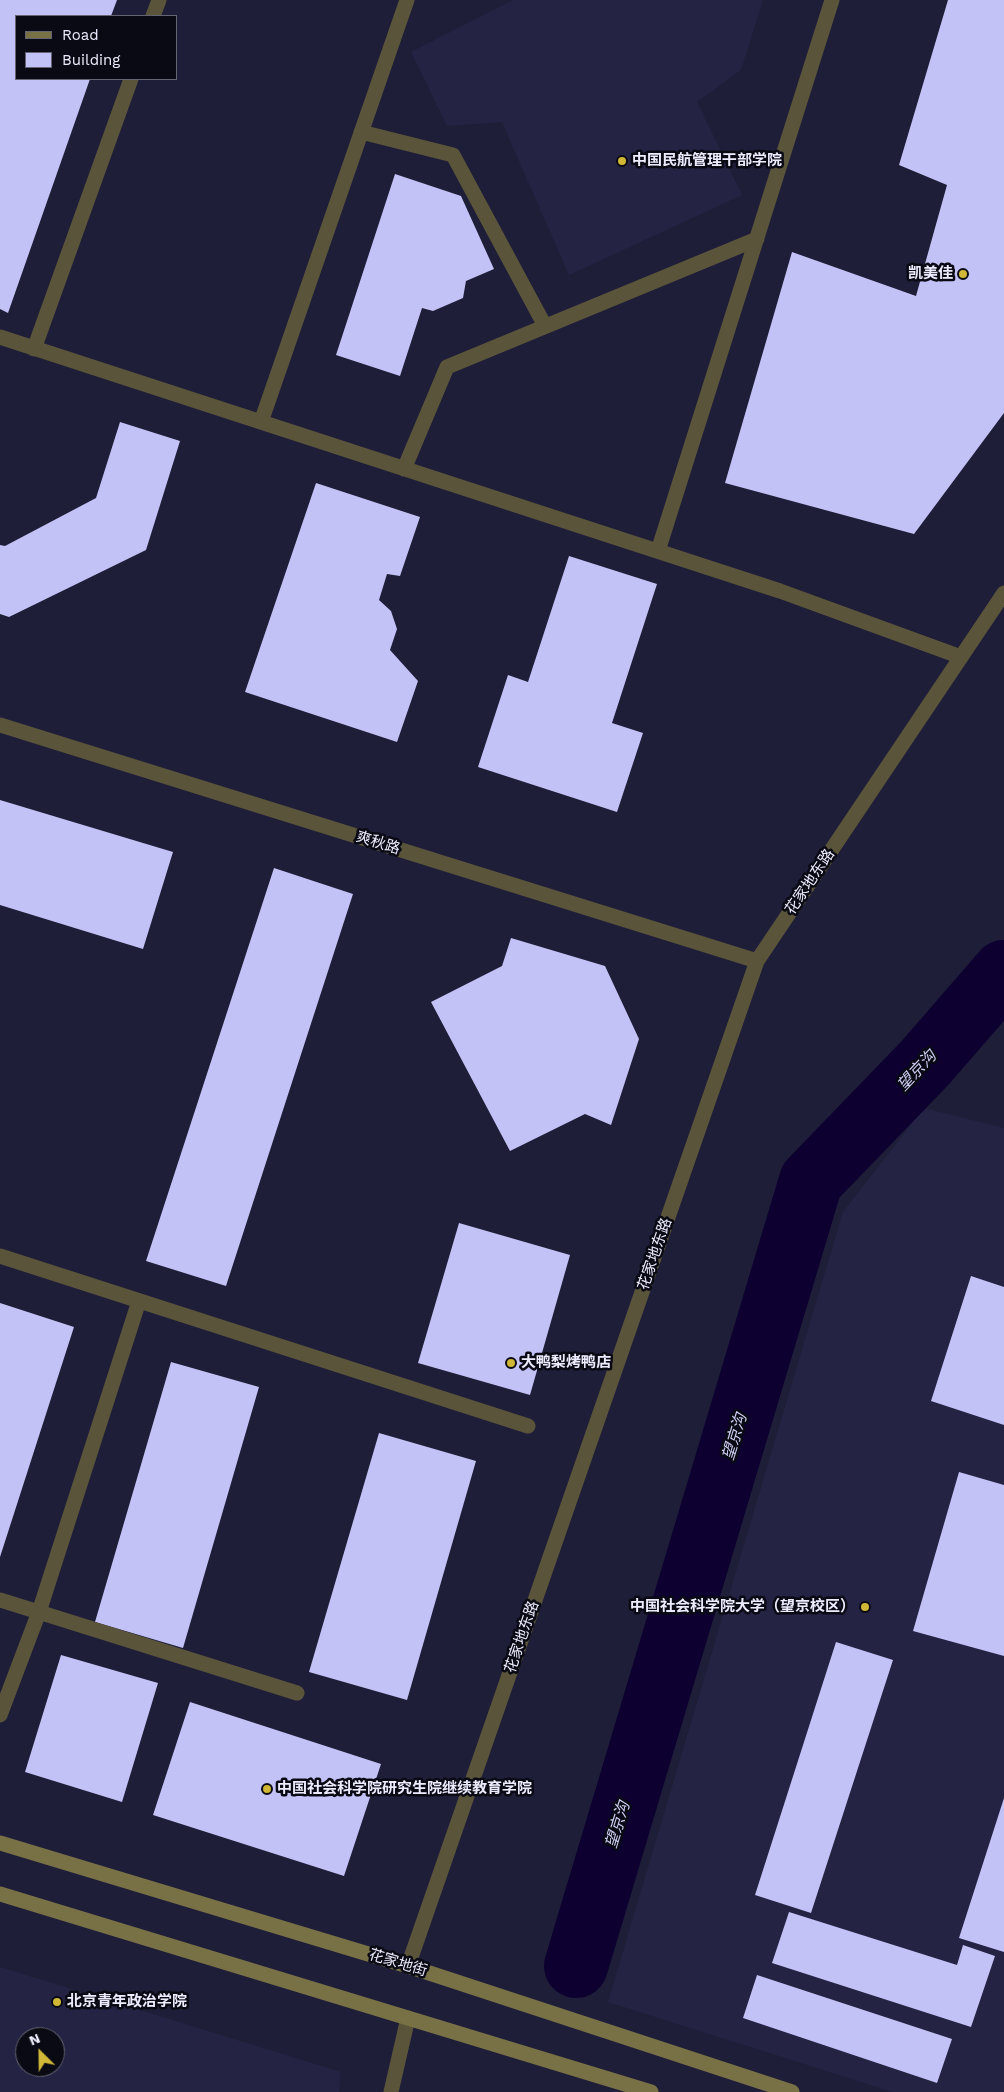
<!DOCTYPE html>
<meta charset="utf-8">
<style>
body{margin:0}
#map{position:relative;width:1004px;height:2092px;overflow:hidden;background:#1f1e38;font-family:"Work Sans",sans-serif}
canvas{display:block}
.legend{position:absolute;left:15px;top:15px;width:162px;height:65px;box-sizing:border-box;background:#0a0a15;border:1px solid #646472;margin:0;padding:6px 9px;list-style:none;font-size:15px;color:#ececfe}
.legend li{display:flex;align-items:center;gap:10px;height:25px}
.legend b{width:25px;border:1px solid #646472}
.north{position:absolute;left:15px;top:2027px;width:50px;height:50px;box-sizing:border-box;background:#0a0a15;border:1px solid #646472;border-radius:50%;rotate:337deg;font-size:14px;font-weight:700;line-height:20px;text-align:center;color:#ececfe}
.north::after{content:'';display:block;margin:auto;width:18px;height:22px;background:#d0b836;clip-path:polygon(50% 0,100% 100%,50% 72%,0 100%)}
</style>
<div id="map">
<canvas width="1004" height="2092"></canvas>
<ul class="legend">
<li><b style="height:6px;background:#797146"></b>Road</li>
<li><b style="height:14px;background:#c3c2f6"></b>Building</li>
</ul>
<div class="north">N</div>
</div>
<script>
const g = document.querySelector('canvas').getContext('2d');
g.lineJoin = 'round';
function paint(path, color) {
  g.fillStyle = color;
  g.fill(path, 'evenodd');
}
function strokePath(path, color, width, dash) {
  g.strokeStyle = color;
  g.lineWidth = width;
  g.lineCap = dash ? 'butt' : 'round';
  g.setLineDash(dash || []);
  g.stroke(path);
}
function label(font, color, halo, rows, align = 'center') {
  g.font = font + ' "Work Sans","Noto Sans SC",sans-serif';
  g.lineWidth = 5;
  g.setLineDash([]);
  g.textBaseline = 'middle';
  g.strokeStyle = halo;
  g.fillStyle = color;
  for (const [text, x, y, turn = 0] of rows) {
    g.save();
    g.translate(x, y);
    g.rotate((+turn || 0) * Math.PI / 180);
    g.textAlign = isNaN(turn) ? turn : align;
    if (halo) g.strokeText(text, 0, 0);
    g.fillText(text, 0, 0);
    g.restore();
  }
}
paint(new Path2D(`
 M513 0H763L741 70 697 102 742 195 569 275 502 122 447 126 411 52Z
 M924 1108 1004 1128V2092H893L608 2002 843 1212Z
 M0 1967 341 2072 339 2092H0ZM25 2037H55V2067H25Z`), '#252344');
strokePath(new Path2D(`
 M576 1966 811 1181 925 1063 1004 972`), '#0d0031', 64);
paint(new Path2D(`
 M0 0H117L111 16H16V79H90L8 313 0 309Z
 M948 0H1004V413L914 534 725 483 792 252 916 296 947 185 899 165Z
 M395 174 461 196 494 269 466 281 463 298 433 311 422 308 400 376 336 355Z
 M120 422 180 441 146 550 9 617 0 614V545L5 546 96 498Z
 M316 483 420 517 400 576 387 574 379 600 391 611 397 629 390 650 418 681 397 742 245 692Z
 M569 556 657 584 612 723 643 733 617 812 478 767 508 675 528 682Z
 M0 800 173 852 143 949 0 905Z
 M274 868 353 894 226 1286 146 1261Z
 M511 938 605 966 639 1039 611 1125 585 1114 510 1151 431 1002 502 966Z
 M459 1223 570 1255 530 1395 418 1363Z
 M971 1276 1004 1287V1425L931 1401Z
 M0 1303 74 1327 0 1557Z
 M171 1362 259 1387 183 1648 95 1622Z
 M379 1433 476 1461 407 1700 309 1672Z
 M959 1472 1004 1485V1656L913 1631Z
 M836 1642 893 1660 811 1913 755 1895Z
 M61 1655 158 1683 122 1802 25 1772Z
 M190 1702 381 1764 344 1876 153 1815Z
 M1004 1798V1952L959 1938Z
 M789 1912 957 1965 963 1945 995 1956 971 2027 772 1963Z
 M757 1975 952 2039 937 2083 743 2018Z`), '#c3c2f6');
strokePath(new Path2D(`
 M153 16 159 0
 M361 132 453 155 545 326
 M0 337 780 591 961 657
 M34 349 131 79
 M261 422 407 0
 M404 469 447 367 757 239
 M658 551 832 0`), '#5a543a', 15);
strokePath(new Path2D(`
 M0 725 757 961
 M0 1256 528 1426
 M0 1600 297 1693
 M0 1715 39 1612 139 1301
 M391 2092 408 2018`), '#5a543a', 15);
strokePath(new Path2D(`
 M408 1966 757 961 1004 593`), '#5a543a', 15);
strokePath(new Path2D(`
 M0 1843 408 1966 792 2092
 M0 1894 651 2092`), '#797146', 15);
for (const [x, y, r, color] of [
 [622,161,5,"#d0b836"],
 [963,274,5,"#d0b836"],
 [511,1363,5,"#d0b836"],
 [865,1607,5,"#d0b836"],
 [267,1789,5,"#d0b836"],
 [57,2002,5,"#d0b836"]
]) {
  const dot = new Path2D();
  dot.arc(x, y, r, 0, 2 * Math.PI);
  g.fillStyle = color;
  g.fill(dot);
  strokePath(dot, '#0a0a15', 2);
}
label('bold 15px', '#ececfe', '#0a0a15', [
 ["中国民航管理干部学院",632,161],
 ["凯美佳",953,274,"right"],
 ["大鸭梨烤鸭店",521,1363],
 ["中国社会科学院大学（望京校区）",855,1607,"right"],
 ["中国社会科学院研究生院继续教育学院",277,1789],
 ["北京青年政治学院",67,2002]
], 'left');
label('15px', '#ececfe', '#0a0a15', [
 ["爽秋路",378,843,17],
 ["花家地东路",810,882,-56],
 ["花家地东路",655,1254,-71],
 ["花家地东路",522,1637,-71],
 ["花家地街",398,1963,17]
]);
label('italic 16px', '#cecef2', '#0a0a15', [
 ["望京沟",917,1071,-47],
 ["望京沟",735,1437,-73],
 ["望京沟",618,1825,-73]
]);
</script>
